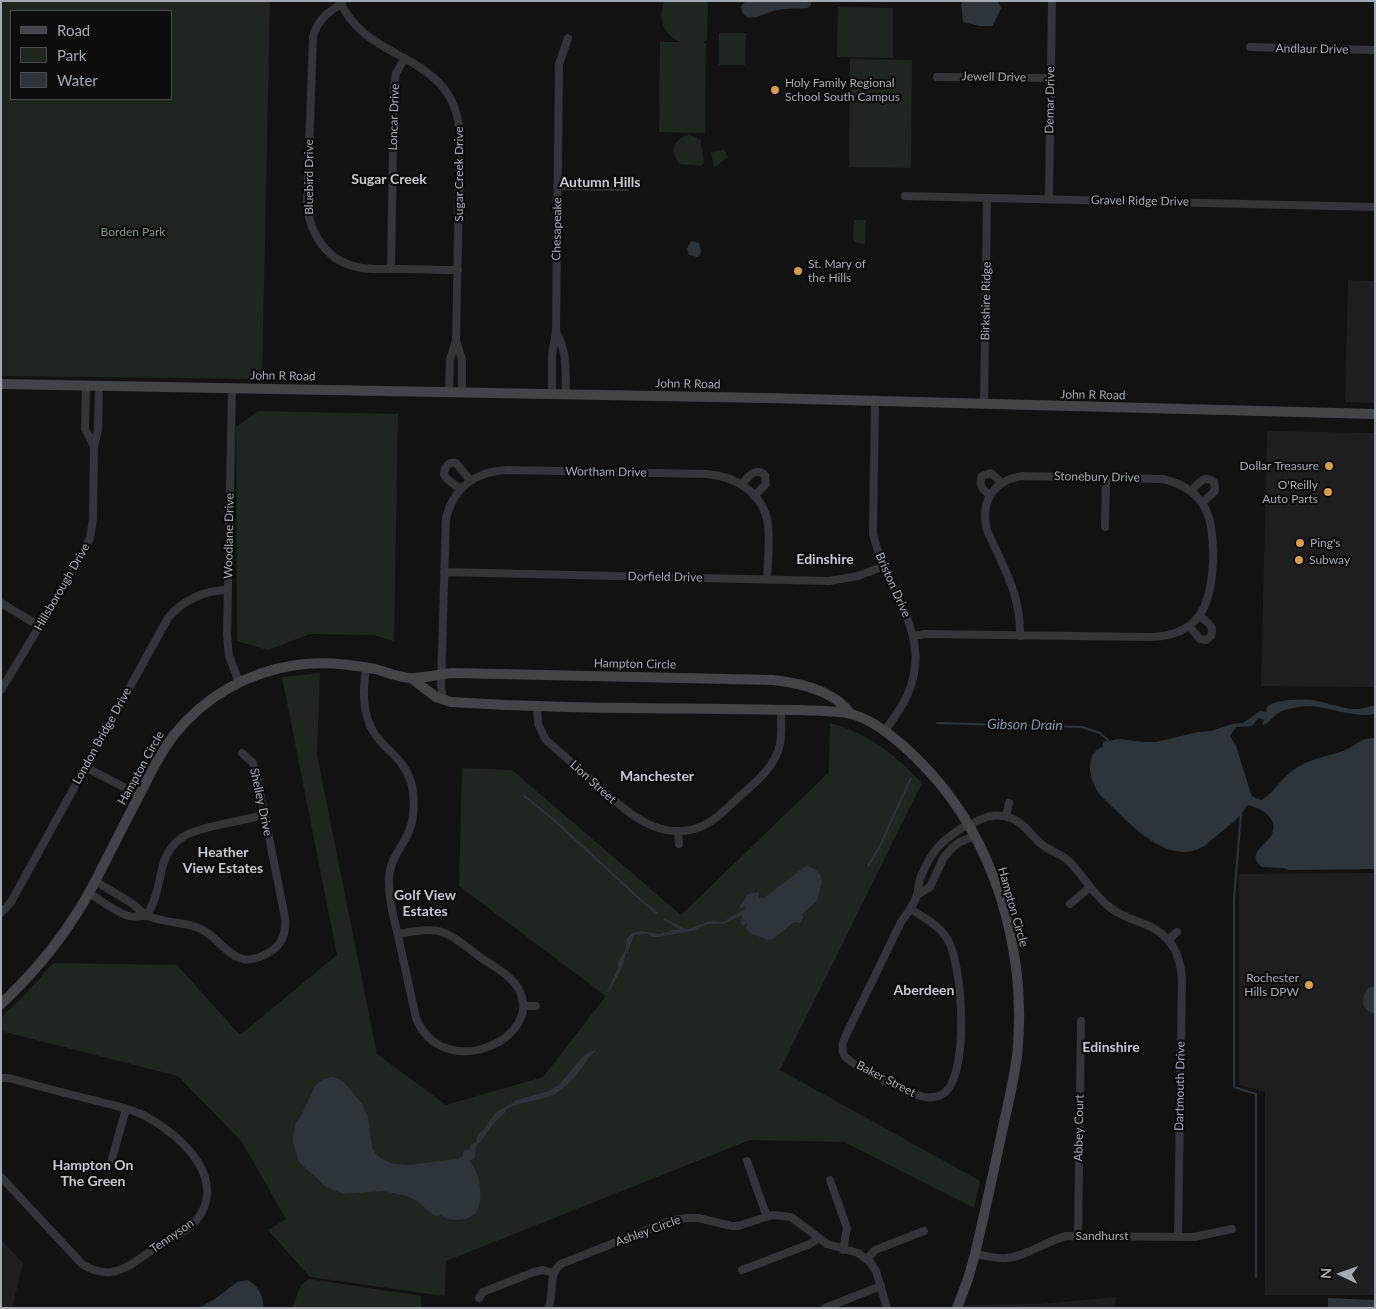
<!DOCTYPE html>
<style>
body{margin:0}
#map{position:relative;width:1376px;height:1309px;overflow:hidden;background:#121213;font-family:Lato,sans-serif}
canvas{display:block}
.frame{position:absolute;inset:0;border:2px solid #a5aab2;pointer-events:none}
.legend{position:absolute;left:10px;top:10px;width:162px;height:90px;box-sizing:border-box;background:#0d0d0e;border:1px solid #4a4c50;margin:0;padding:6px 9px;list-style:none;font-size:15px;color:#a5aab2}
.legend li{display:flex;align-items:center;gap:10px;height:25px}
.legend b{width:25px;border:1px solid #4a4c50}
.north{position:absolute;left:1316px;top:1249px;width:50px;height:50px;-webkit-text-stroke:4px #0d0d0e;paint-order:stroke;rotate:273deg;font-size:14px;font-weight:700;line-height:20px;text-align:center;color:#a5aab2}
.north::after{content:'';display:block;margin:auto;width:18px;height:22px;background:#a5aab2;clip-path:polygon(50% 0,100% 100%,50% 72%,0 100%)}
</style>
<div id="map">
<canvas width="1376" height="1309"></canvas>
<div class="frame"></div>
<ul class="legend">
<li><b style="height:6px;background:#424448"></b>Road</li>
<li><b style="height:14px;background:#1f261f"></b>Park</li>
<li><b style="height:14px;background:#2d353a"></b>Water</li>
</ul>
<div class="north">N</div>
</div>
<script>
const g = document.querySelector('canvas').getContext('2d');
g.lineJoin = 'round';
function paint(path, color) {
  g.fillStyle = color;
  g.fill(path, 'evenodd');
}
function strokePath(path, color, width, dash) {
  g.strokeStyle = color;
  g.lineWidth = width;
  g.lineCap = dash ? 'butt' : 'round';
  g.setLineDash(dash || []);
  g.stroke(path);
}
function label(font, color, halo, rows, align = 'center') {
  g.font = font + ' Lato,sans-serif';
  g.lineWidth = 4.5;
  g.setLineDash([]);
  g.textBaseline = 'middle';
  g.strokeStyle = halo;
  g.fillStyle = color;
  for (const [text, x, y, turn = 0] of rows) {
    g.save();
    g.translate(x, y);
    g.rotate((+turn || 0) * Math.PI / 180);
    g.textAlign = isNaN(turn) ? turn : align;
    if (halo) g.strokeText(text, 0, 0);
    g.fillText(text, 0, 0);
    g.restore();
  }
}
paint(new Path2D(`
 M1348 280 1375 281V403L1345 402Z
 M1267 431 1375 433V687L1261 686Z
 M1375 873V1295H1265V1092L1239 1085V874Z
 M1 1240 23 1263 12 1308H1Z
 M1116 1297 1115 1308H964L965 1305 1041 1304Z`), '#1e1e20');
paint(new Path2D(`
 M1 1H270L262 379 1 376ZM11 11H171V99H11Z
 M664 1H706L708 4 707 40 703 43H706L705 133 659 132 660 42H680C663 34 658 19 664 1Z
 M838 7 893 8V58L837 57Z
 M719 33H746L745 65H719Z
 M850 59 912 60 911 168 849 167Z
 M689 135 696 137 701 141 704 163 701 166 680 164C669 152 673 138 689 135Z
 M724 149 728 157 715 167 713 164 711 153Z
 M854 220H866L865 244 856 243 853 240Z
 M258 411 398 414 394 641 374 635 310 634 268 650 237 641 236 427Z
 M320 673 317 755 377 1054 446 1105 543 1077 606 996 459 886 462 768 512 770 681 915 829 772 830 723C871 735 893 753 922 783L780 1070 980 1181 974 1208 844 1142 750 1140 446 1261 445 1296 310 1277 268 1230 286 1219 242 1142 178 1076 1 1031V1017L22 998 53 963 177 965 240 1035 337 955 282 677Z
 M309 1279 421 1296V1308H292L301 1285Z`), '#1f261f');
paint(new Path2D(`
 M746 1H810L811 5 807 8C796 9 783 8 774 11 762 14 743 27 741 6Z
 M963 1H997L1001 8 993 26H980L963 22 961 5Z
 M691 241 699 243 701 252 698 257 689 255 687 249Z
 M1313 700 1350 709H1360L1375 705V714C1349 719 1325 703 1298 707 1292 708 1282 710 1277 714 1271 719 1269 723 1262 725L1264 720 1259 718 1252 726 1236 727 1230 736 1236 746 1251 794 1253 797 1261 800C1271 796 1282 778 1292 771 1307 759 1326 757 1343 751 1357 746 1356 739 1375 738V869L1288 870 1283 868 1262 867C1245 854 1267 845 1272 834 1279 818 1261 808 1248 805 1244 808 1243 813 1239 817 1230 825 1216 836 1207 844 1169 872 1126 819 1101 796 1090 783 1082 754 1103 747V742L1118 739 1145 742H1156L1198 732 1211 731 1232 724 1243 723 1260 711 1267 712 1266 708C1276 698 1299 700 1313 700Z
 M806 866 815 869 821 876 822 883 817 901 802 914 803 918 800 923 794 922 773 939 768 940 750 933 746 929 747 923 743 926 740 922 743 917 742 915 723 924H707L692 931 658 937H653L647 934 634 935 630 939 622 967 609 992H607L618 968V962L625 951 627 938 632 933 642 931 659 934 673 930 690 929 709 921 723 922 745 909V907L738 909 748 894 757 892 759 893V898H764Z
 M1370 987H1375V1013C1360 1012 1360 995 1370 987Z
 M591 1050H592C585 1068 564 1093 545 1098 530 1102 511 1103 499 1115 492 1122 487 1132 481 1140 480 1141 477 1144 476 1146 474 1153 478 1157 469 1161 480 1170 485 1202 475 1214 470 1218 462 1220 456 1220 450 1220 446 1219 441 1215L435 1216 418 1202 407 1196 383 1191 344 1194 326 1187 299 1162 293 1142V1136L296 1122 302 1114 315 1086 323 1079 333 1077 343 1081 362 1104 368 1117 372 1148 376 1154 382 1159 394 1164 408 1165 458 1159 462 1157 464 1150H469L470 1146 476 1142 478 1134 484 1129 495 1113 517 1100 549 1091 559 1085 585 1054 588 1053Z
 M248 1280C260 1288 262 1294 264 1308H199L215 1299 237 1282Z
 M1328 1298 1375 1300V1308H1328Z`), '#2d353a');
strokePath(new Path2D(`
 M937 723 1082 727 1100 733 1108 740
 M524 796 553 819 643 902 657 913
 M1241 814 1234 899V1087L1256 1094V1277
 M868 866 879 848 911 778
 M664 919 684 930
 M627 952 632 937
 M589 1056 594 1051
 M479 1142 495 1120 505 1111`), '#2d353a', 2);
strokePath(new Path2D(`
 M340 1C367 66 456 50 460 136L456 341 450 359 449 392
 M342 4C327 12 317 21 313 37L307 205C310 234 326 260 357 267 370 270 385 269 399 269 419 269 438 270 458 270
 M1250 47 1375 50
 M937 77 1051 78
 M557 186 626 187
 M905 196 1375 207
 M1049 199 1052 1
 M391 269 394 86 396 73 405 58
 M556 331C568 355 565 368 566 394
 M456 341 462 359V392
 M86 386 85 429 94 446
 M232 388 227 635 229 656 239 682
 M552 394V355L556 331 559 64 568 38
 M875 401 873 534C877 552 885 567 892 584 910 623 926 654 907 696 901 709 892 720 884 732
 M984 404 987 198
 M742 484C749 476 755 467 765 475L766 484 754 496
 M460 489 446 478 444 474C445 466 448 462 456 463L470 480
 M1191 491C1198 484 1204 474 1214 482L1215 491 1202 503
 M990 495C983 490 978 486 982 476L991 473 1001 482
 M1105 527 1106 478
 M444 572 829 581 858 576 884 566
 M1 603 39 626
 M1189 626 1200 639 1206 640 1211 636C1215 626 1207 622 1199 616
 M914 636 925 634 1150 637C1199 636 1211 606 1213 562 1214 521 1209 490 1163 479L1023 476C993 480 980 502 987 530 1003 567 1021 594 1020 636
 M366 668C362 694 362 723 382 743 395 757 404 762 411 782 415 796 415 817 409 831 402 848 389 860 389 879 388 898 394 918 398 936 404 963 410 991 416 1018 443 1085 547 1038 518 988 510 975 493 966 480 957 445 931 443 925 398 934
 M1 690 82 555 90 538 93 519 94 446 98 430 99 386
 M443 699 441 686 446 518C454 487 476 471 508 470L706 474C736 476 763 493 768 524 770 542 768 561 767 579
 M537 705 538 724 546 740C563 755 580 770 597 785 625 810 658 843 700 827 715 821 727 808 739 797 755 783 776 766 780 744 782 733 781 721 781 710
 M85 767 139 795
 M1006 816 1009 803
 M969 826C983 817 995 812 1011 818 1024 823 1030 834 1040 843 1049 851 1060 853 1069 861 1084 877 1094 896 1112 909 1131 923 1152 921 1168 940 1178 951 1181 964 1182 979L1178 1237
 M678 831 679 844
 M95 881 133 904 146 916
 M89 893C102 901 114 911 128 916 135 918 141 915 147 916 152 917 157 920 162 920 173 923 185 923 196 927 224 936 232 977 271 951 283 944 286 931 285 918L256 772 253 763 242 753
 M917 895 930 887 943 859 949 851 958 843 974 836
 M1070 904 1090 887
 M910 909C924 917 940 926 948 940 963 967 970 1076 943 1094 936 1098 928 1098 921 1096 908 1093 850 1065 844 1055 840 1047 844 1040 847 1033L901 922C907 914 914 905 917 895 919 890 918 884 920 879 932 849 941 841 968 824
 M1 913 11 902 168 618C183 600 205 590 228 590
 M146 916C157 901 158 883 163 865 172 834 195 830 223 824 237 821 251 818 265 815
 M1168 940 1177 932
 M523 1006H536
 M1 1078H9C38 1086 67 1094 97 1101 114 1106 132 1108 147 1117 182 1136 230 1181 195 1222 186 1232 169 1239 157 1247 143 1255 128 1270 111 1272 100 1273 91 1270 82 1264L1 1177
 M112 1159 126 1109
 M747 1161 767 1217
 M830 1180 847 1228 843 1250
 M1078 1235 1081 1021
 M975 1254C986 1256 996 1259 1007 1258 1028 1256 1046 1241 1066 1236L1194 1237 1232 1229
 M867 1259 875 1250 924 1231
 M742 1270 810 1244 819 1238
 M479 1298 483 1292 534 1272 543 1270 554 1273
 M548 1308C555 1294 547 1275 561 1264L672 1220 687 1218H698L732 1226H738L772 1215 791 1217 827 1244 858 1253 870 1262 876 1271 887 1308
 M825 1308 881 1286`), '#343538', 8);
strokePath(new Path2D(`
 M1 384 766 398 1375 414
 M411 678 436 697 451 702C542 708 633 708 724 709 750 709 775 710 800 710 816 711 835 710 851 714 883 722 920 760 941 785 1001 859 1027 962 1017 1056 1013 1085 1006 1113 1000 1141 992 1179 984 1216 975 1254L968 1279 957 1308
 M1 1004C35 972 67 933 90 891 107 859 123 826 140 794 150 774 160 753 174 735 204 697 248 672 296 665 322 661 349 664 375 669 386 672 400 678 412 678 425 678 439 674 453 673L773 680C800 683 834 691 850 713`), '#424448', 10);
for (const [x, y, r, color] of [
 [775,90,5,"#d99f44"],
 [798,271,5,"#d99f44"],
 [1329,466,5,"#d99f44"],
 [1328,492,5,"#d99f44"],
 [1300,543,5,"#d99f44"],
 [1299,560,5,"#d99f44"],
 [1309,985,5,"#d99f44"]
]) {
  const dot = new Path2D();
  dot.arc(x, y, r, 0, 2 * Math.PI);
  g.fillStyle = color;
  g.fill(dot);
  strokePath(dot, '#0d0d0e', 2);
}
label('12px', '#a5aab2', '#0d0d0e', [
 ["Andlaur Drive",1312,49,1],
 ["Jewell Drive",994,77,1],
 ["Demar Drive",1050,100,-89],
 ["Loncar Drive",394,117,-88],
 ["Sugar Creek Drive",459,174,-90],
 ["Bluebird Drive",309,177,-90],
 ["Gravel Ridge Drive",1140,201,1],
 ["Chesapeake",557,229,-89],
 ["Birkshire Ridge",986,301,-89],
 ["John R Road",283,376,1],
 ["John R Road",688,384,1],
 ["John R Road",1093,395,1],
 ["Wortham Drive",606,472,1],
 ["Stonebury Drive",1097,477,1],
 ["Woodlane Drive",229,536,-89],
 ["Dorfield Drive",665,577,1],
 ["Briston Drive",893,585,66],
 ["Hillsborough Drive",62,587,-60],
 ["Hampton Circle",635,664,1],
 ["London Bridge Drive",102,736,-61],
 ["Hampton Circle",141,768,-61],
 ["Lion Street",593,782,42],
 ["Shelley Drive",261,802,78],
 ["Hampton Circle",1013,907,74],
 ["Baker Street",886,1079,27],
 ["Dartmouth Drive",1180,1086,-89],
 ["Abbey Court",1079,1128,-89],
 ["Ashley Circle",648,1231,-20],
 ["Tennyson",172,1236,-35],
 ["Sandhurst",1102,1236]
]);
label('12px', '#a5aab2', '#0d0d0e', [
 ["Holy Family Regional",785,83],
 ["School South Campus",785,97],
 ["St. Mary of",808,264],
 ["the Hills",808,278],
 ["Dollar Treasure",1319,466,"right"],
 ["O'Reilly",1318,485,"right"],
 ["Auto Parts",1318,499,"right"],
 ["Ping's",1310,543],
 ["Subway",1309,560],
 ["Rochester",1299,978,"right"],
 ["Hills DPW",1299,992,"right"]
], 'left');
label('12px', '#7f9b7f', '#0d0d0e', [
 ["Borden Park",133,232]
]);
label('bold 14px', '#c6c9cf', '#0d0d0e', [
 ["Sugar Creek",389,179],
 ["Autumn Hills",600,182],
 ["Edinshire",825,559],
 ["Manchester",657,776],
 ["Heather",223,852],
 ["View Estates",223,868],
 ["Golf View",425,895],
 ["Estates",425,911],
 ["Aberdeen",924,990],
 ["Edinshire",1111,1047],
 ["Hampton On",93,1165],
 ["The Green",93,1181]
]);
label('italic 14px', '#8098a9', '#0d0d0e', [
 ["Gibson Drain",1025,725,1]
]);
</script>
